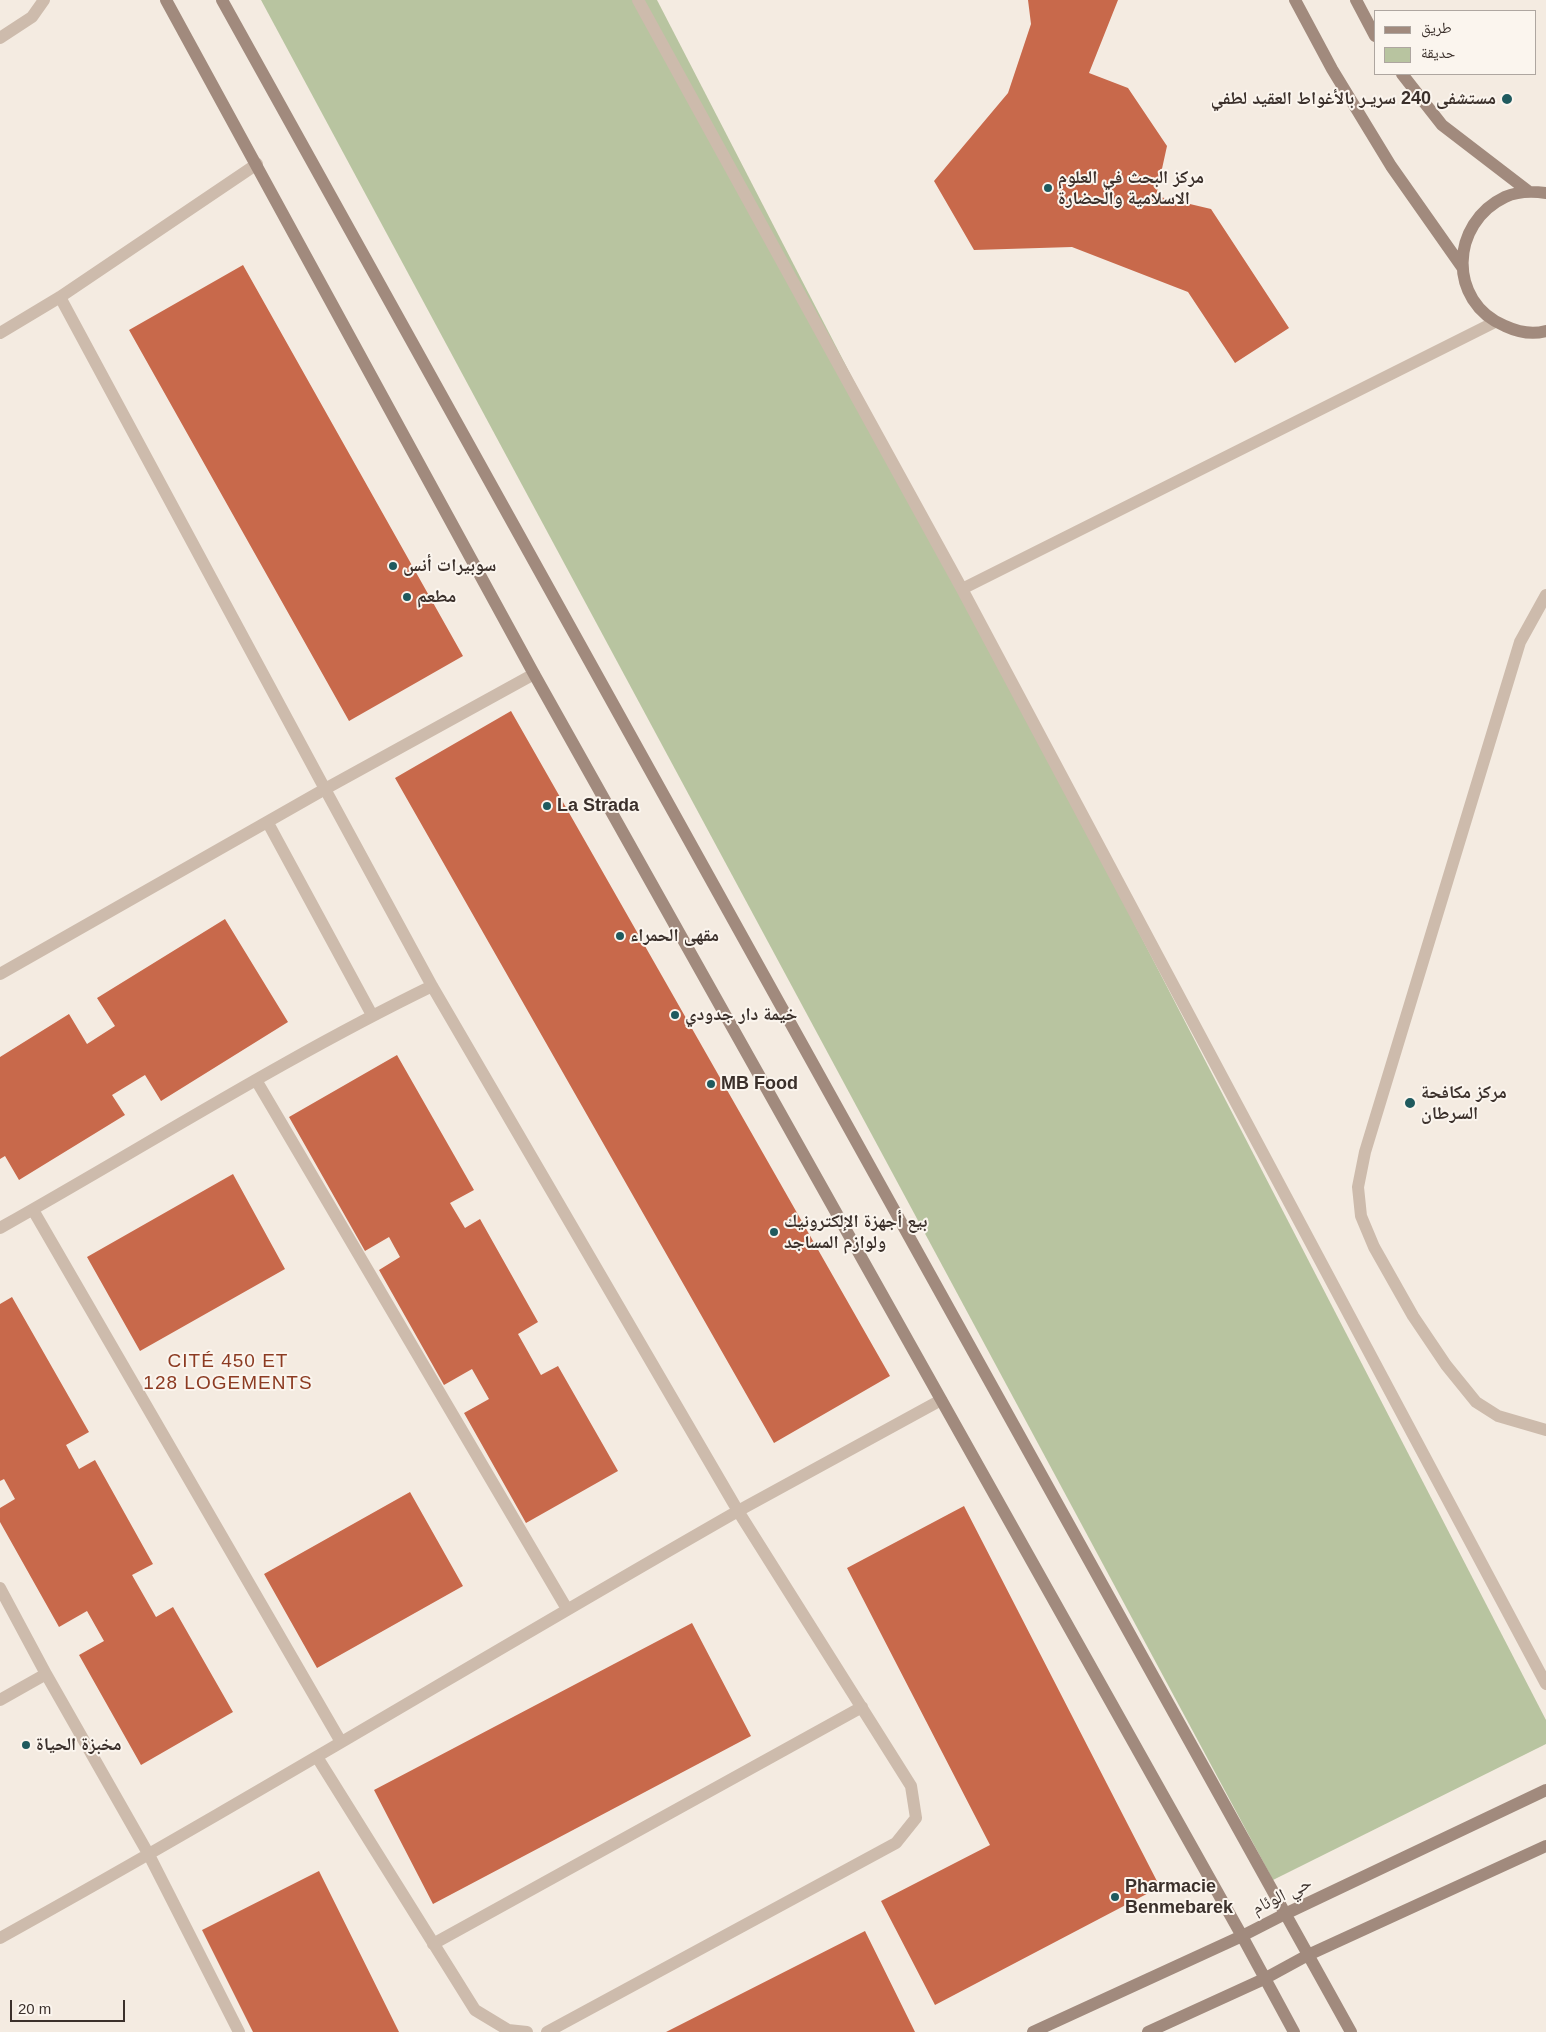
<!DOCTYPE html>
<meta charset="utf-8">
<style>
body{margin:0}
#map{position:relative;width:1546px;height:2032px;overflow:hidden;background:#f4ebe1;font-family:Helvetica,"Noto Naskh Arabic",sans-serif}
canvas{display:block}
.legend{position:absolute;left:1374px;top:10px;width:162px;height:65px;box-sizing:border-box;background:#fbf5ee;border:1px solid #aea6a0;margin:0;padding:6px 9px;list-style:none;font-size:15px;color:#3b302b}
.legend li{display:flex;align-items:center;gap:10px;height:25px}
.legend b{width:25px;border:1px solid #aea6a0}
.scale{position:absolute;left:10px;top:2000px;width:115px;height:22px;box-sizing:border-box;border:2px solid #3b302b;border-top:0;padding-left:6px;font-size:15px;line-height:18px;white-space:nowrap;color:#3b302b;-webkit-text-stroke:4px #fbf5ee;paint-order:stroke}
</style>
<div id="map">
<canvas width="1546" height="2032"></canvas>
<ul class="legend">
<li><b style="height:6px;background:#a18a7d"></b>طريق</li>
<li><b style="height:14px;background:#b8c4a0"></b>حديقة</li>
</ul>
<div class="scale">20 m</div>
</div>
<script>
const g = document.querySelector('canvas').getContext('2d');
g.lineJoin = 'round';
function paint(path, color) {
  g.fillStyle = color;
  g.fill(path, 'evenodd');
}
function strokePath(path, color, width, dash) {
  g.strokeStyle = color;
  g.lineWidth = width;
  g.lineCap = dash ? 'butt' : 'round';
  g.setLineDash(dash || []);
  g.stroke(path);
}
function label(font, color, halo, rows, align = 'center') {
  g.font = font + ' Helvetica,"Noto Naskh Arabic",sans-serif';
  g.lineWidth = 4;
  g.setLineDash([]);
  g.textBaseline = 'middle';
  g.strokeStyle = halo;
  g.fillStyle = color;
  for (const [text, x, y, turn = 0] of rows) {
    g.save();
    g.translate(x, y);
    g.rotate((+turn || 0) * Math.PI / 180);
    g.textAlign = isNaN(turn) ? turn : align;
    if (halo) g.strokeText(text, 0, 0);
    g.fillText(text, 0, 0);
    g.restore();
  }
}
paint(new Path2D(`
 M261 0H657L1546 1720V1744L1273 1880Z`), '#b8c4a0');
paint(new Path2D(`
 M1028 0H1118L1089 73 1128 88 1167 146 1156 196 1211 209 1289 328 1235 363 1188 292 1072 247 974 250 934 181 1008 93 1031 24Z
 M243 265 463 656 349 721 129 330Z
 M511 711 890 1376 774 1443 395 778Z
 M225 919 288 1022 161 1101 145 1075 112 1095 125 1115 19 1180 5 1156 0 1159V1057L69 1014 87 1044 115 1026 97 998Z
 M397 1055 474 1190 450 1203 465 1228 480 1219 538 1322 518 1334 541 1375 558 1366 618 1471 526 1523 464 1413 489 1399 472 1369 444 1385 379 1270 400 1257 389 1237 365 1251 289 1117Z
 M233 1174 285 1269 140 1351 87 1257Z
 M12 1297 89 1432 66 1445 79 1469 95 1460 153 1564 132 1575 156 1617 173 1607 233 1712 141 1765 79 1655 104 1641 87 1611 59 1627 0 1522V1508L15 1499 4 1479 0 1481V1304Z
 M410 1492 463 1586 317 1668 264 1574Z
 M964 1506 1160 1887 935 2005 881 1901 990 1845 847 1568Z
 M692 1623 751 1736 433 1904 374 1790Z
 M319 1871 399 2032H253L202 1930Z
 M865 1931 915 2032H666Z`), '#c8694b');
strokePath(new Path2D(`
 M0 38 32 17 44 0
 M1546 595 1520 642 1365 1152 1358 1187 1361 1216 1374 1247 1413 1316 1446 1365 1476 1402 1498 1416 1546 1430`), '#cdbbac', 12);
strokePath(new Path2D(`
 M638 0 962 589 1546 1684
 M60 297 325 789 534 674
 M0 333 60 297 257 164
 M962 589 1495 322
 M268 823 372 1015
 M0 974 325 789 432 986 738 1511 941 1400
 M256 1080 567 1609
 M33 1210 341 1742
 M0 1228C144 1147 284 1058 432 986
 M0 1588 46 1674 149 1855 239 2032
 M0 1700 46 1674
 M317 1757 475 2010 508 2030 527 2032
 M0 1938C249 1800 491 1652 738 1511L911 1786 916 1818 896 1843 547 2032
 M433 1944 862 1707`), '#cdbbac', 12);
strokePath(new Path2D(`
 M166 0 534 674 1242 1936 1294 2032
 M222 0 1351 2032
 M1295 0 1332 69 1391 166 1462 267
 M1356 0 1375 36
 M1402 74 1442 125 1528 191
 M1546 193C1532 191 1518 191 1505 197 1450 223 1447 302 1505 326 1518 332 1532 335 1546 331
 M1033 2032 1242 1936 1285 1914 1546 1790
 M1148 2032 1264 1979 1308 1955 1546 1846`), '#a18a7d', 12);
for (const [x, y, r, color] of [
 [1507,99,6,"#1f5a5e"],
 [1048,188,5,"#1f5a5e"],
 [393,566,5,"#1f5a5e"],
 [407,597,5,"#1f5a5e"],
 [547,806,5,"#1f5a5e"],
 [620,936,5,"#1f5a5e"],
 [675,1015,5,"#1f5a5e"],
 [711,1084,5,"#1f5a5e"],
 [1410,1103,6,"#1f5a5e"],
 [774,1232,5,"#1f5a5e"],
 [26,1745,5,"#1f5a5e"],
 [1115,1897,5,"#1f5a5e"]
]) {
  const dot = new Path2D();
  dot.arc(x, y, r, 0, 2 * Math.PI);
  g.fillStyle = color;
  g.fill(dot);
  strokePath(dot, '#fbf5ee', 2);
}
label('bold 18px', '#3b302b', '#fbf5ee', [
 ["مستشفى 240 سريـر بالأغواط العقيد لطفي",1496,99,"right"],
 ["مركز البحث في العلوم",1058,178],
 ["الاسلامية والحضارة",1058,199],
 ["سوبيرات أنس",403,566],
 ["مطعم",417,597],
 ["La Strada",557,806],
 ["مقهى الحمراء",630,936],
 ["خيمة دار جدودي",685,1015],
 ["MB Food",721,1084],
 ["مركز مكافحة",1421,1093],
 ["السرطان",1421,1114],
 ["بيع أجهزة الإلكترونيك",784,1222],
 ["ولوازم المساجد",784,1243],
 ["مخبزة الحياة",36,1745],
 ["Pharmacie",1125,1887],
 ["Benmebarek",1125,1908]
], 'left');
label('18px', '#3b302b', '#fbf5ee', [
 ["حي الوئام",1282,1896,-26]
]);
g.letterSpacing = '1px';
label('19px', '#8c3b22', '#fbf5ee', [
 ["CITÉ 450 ET",228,1362],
 ["128 LOGEMENTS",228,1384]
]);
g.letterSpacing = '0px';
</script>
